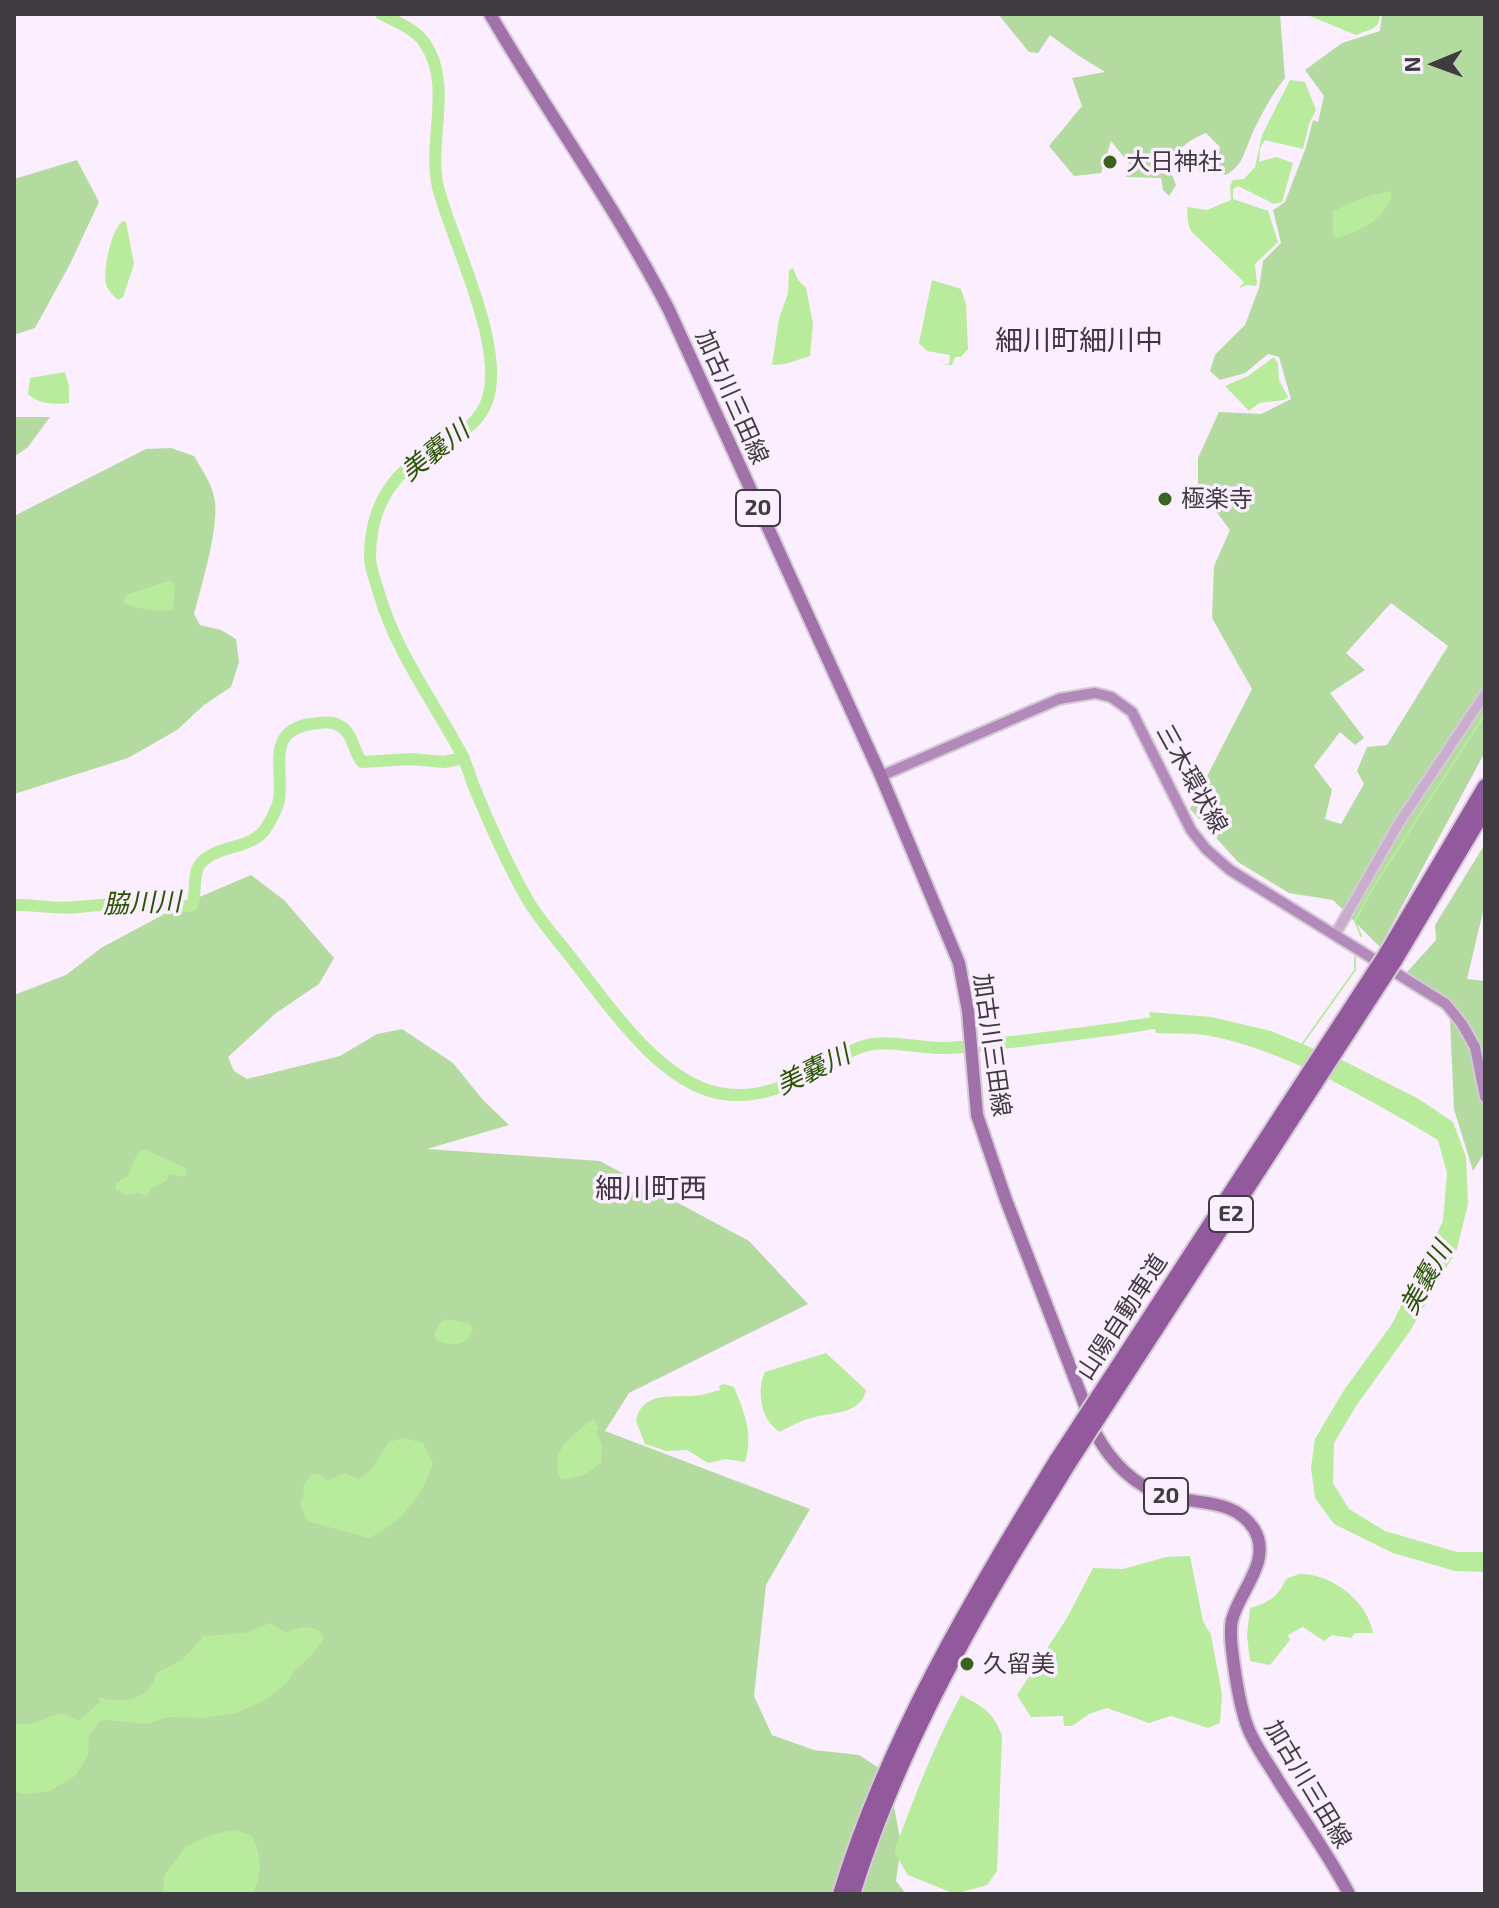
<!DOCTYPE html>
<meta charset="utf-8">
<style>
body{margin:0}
#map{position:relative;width:1499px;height:1908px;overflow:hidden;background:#fbeefe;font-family:"Exo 2",sans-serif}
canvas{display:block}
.frame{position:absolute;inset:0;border:16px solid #403a41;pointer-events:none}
.north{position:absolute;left:1395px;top:24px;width:80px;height:80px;-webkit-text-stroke:6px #fbeefe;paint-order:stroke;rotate:269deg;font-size:22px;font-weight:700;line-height:32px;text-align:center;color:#403a41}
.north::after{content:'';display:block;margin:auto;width:28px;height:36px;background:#403a41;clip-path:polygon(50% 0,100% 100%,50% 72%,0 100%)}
</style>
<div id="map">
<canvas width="1499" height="1908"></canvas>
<div class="frame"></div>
<div class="north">N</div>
</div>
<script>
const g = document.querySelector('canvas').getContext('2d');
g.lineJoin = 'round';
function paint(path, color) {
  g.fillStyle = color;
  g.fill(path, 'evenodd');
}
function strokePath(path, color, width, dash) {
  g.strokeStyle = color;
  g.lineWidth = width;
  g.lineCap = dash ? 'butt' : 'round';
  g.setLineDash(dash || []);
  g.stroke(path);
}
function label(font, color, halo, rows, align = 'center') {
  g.font = font + ' "Exo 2","Noto Sans JP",sans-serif';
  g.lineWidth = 7;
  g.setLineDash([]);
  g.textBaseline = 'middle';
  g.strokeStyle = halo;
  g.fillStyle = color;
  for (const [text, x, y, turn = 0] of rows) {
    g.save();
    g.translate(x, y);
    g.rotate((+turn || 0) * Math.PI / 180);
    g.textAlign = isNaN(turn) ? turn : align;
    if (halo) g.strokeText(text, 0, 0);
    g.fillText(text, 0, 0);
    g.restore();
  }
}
paint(new Path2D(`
 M998 14H1280L1285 78C1272 94 1258 120 1250 139 1243 156 1242 165 1226 175L1198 170 1205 164 1217 165 1220 147 1206 133C1185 142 1178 148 1170 170L1176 185 1169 196 1163 190 1161 178 1126 177 1131 166 1111 141 1101 173 1074 176 1049 146 1082 106 1072 78 1105 72 1076 54 1050 35 1038 53 1029 52Z
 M1382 14H1485V752L1380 947 1333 900 1289 893 1238 862 1190 809 1252 689 1212 618 1214 566 1230 530 1198 487V458L1219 412 1261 414 1291 399 1279 357 1268 354 1245 373 1220 380 1210 371 1215 355 1245 325 1259 288 1263 261 1281 243 1273 210 1285 202 1306 147 1313 120 1318 122 1324 96 1305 70 1342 43 1380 31ZM1391 603 1448 646 1387 745 1367 747 1357 771 1364 784 1341 824 1325 819 1332 790 1314 766 1340 732 1355 745 1364 738 1330 693 1365 670 1346 653Z
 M77 160 99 202 70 264 35 328 14 335V179Z
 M14 417H50L28 447 14 457Z
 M171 448 194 456C202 470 213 485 215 502 218 531 202 584 194 614L200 625 221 630 236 639 239 662 231 687 204 705 177 730 128 758 14 794V516L146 449Z
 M1485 844V903L1467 979 1485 981V1152L1473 1171 1454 1109 1449 999 1407 972 1436 940 1435 925Z
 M251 875 284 900 334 958 319 984 276 1013 228 1057 234 1071 247 1079 340 1056 377 1034 402 1029 453 1063 483 1100 509 1125 427 1149 600 1161 749 1241 808 1304 629 1393 605 1431 810 1509 766 1585 754 1696 772 1735 814 1750 859 1755 888 1774 901 1844 896 1881 906 1894H14V995L66 975 101 948 183 904Z`), '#b4db9f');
paint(new Path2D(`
 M1305 14H1380C1380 30 1369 29 1356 35Z
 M1290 80 1305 82 1316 110 1309 124 1303 149 1265 140 1260 148 1259 162 1276 157 1293 163 1282 202 1274 204 1238 186 1233 189V199L1268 211 1278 242 1255 264 1257 284 1255 286 1247 285 1239 288 1244 282 1191 231 1188 223 1187 207 1207 210 1231 200 1230 186 1233 180 1244 179 1255 167 1262 135Z
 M1389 191 1392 194C1388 216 1358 234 1336 238L1333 236V211L1365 197Z
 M123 221 126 222 134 264 123 297 118 300C113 295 108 291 106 284 103 270 111 229 123 221Z
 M793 268 798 280 806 288 813 324 810 356 785 364 772 365 779 319 788 293 789 270Z
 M932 280 961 289 966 305 968 349 961 357H955L952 365H942L949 364 950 355 927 351 919 343Z
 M1274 357 1278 364 1279 380 1288 397 1284 400 1259 403 1249 411 1225 386 1248 376Z
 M65 372 69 386V403C55 405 38 404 28 394L30 378Z
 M171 580 175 586 173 610C158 612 136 609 123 602L126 595Z
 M1149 1012 1211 1017 1271 1031 1346 1062 1419 1099 1453 1122 1466 1157 1468 1204 1457 1249 1410 1331 1356 1406 1334 1443 1333 1483 1349 1509 1385 1531 1457 1552H1485V1572L1455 1571 1393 1553 1334 1524 1315 1498 1311 1468 1315 1439 1344 1390 1392 1324 1443 1221 1447 1173 1438 1140C1373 1101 1281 1048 1206 1035 1190 1033 1173 1034 1156 1033Z
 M144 1149 186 1168V1175L182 1177 169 1173 167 1180 151 1189 147 1196 139 1193 126 1195 116 1189V1183L128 1176 137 1154Z
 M446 1319 470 1324 473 1330C467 1347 451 1346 437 1341L434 1334 441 1322Z
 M826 1353 866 1390C861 1415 831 1412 811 1418 800 1421 790 1426 780 1432 761 1421 756 1391 765 1372Z
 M724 1384 734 1387C744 1412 754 1434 745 1462L726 1459 708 1463 687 1450 666 1451 645 1444 636 1421C643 1388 677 1399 701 1395 707 1394 714 1391 720 1390L719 1386Z
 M593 1419 599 1427 596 1432 602 1445 601 1463 585 1475 561 1480C548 1449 573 1435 593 1419Z
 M404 1438 423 1443 433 1463C424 1495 399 1526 368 1538L311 1522 305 1518 300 1501 304 1495 303 1486 312 1474H320L327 1481 345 1473 358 1479 370 1471 389 1442Z
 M1190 1556 1203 1621 1211 1635 1222 1694 1220 1723 1208 1728 1171 1716 1149 1723 1107 1708 1089 1714 1072 1726H1064L1063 1716 1031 1717 1017 1695 1067 1618 1093 1568 1123 1569 1166 1557Z
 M1299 1574C1331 1573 1368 1601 1373 1633H1355L1351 1638 1332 1635 1324 1641 1303 1627 1288 1635 1290 1640 1270 1665 1250 1661 1247 1635 1250 1608C1268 1603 1278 1597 1286 1579Z
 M270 1623 286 1633C299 1627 317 1622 324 1638L311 1656 294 1671 287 1683 262 1702 235 1713 204 1718 168 1717 147 1724 107 1720 100 1722 89 1735 88 1756 75 1776 50 1791 24 1794 14 1791V1724C20 1724 28 1725 34 1723 54 1717 57 1707 78 1721L100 1702 98 1697C120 1704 152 1701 156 1673L182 1660 204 1636 246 1633Z
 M961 1695C983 1707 993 1711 1002 1736L997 1871 987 1885 955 1894 908 1875 894 1852C914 1798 934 1745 961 1695Z
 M236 1830 252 1836C262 1854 262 1876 253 1894H163L164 1876 186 1846 217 1833Z`), '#b8eb9b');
strokePath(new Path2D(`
 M1361 936 1355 921 1372 889 1485 714
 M1303 1043 1355 970V957`), '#b8eb9b', 2);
strokePath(new Path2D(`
 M381 14C395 21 415 29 424 42 454 84 427 141 438 187 452 243 510 353 485 406 470 436 442 440 418 459 385 483 370 517 370 557 370 568 375 580 378 590 395 651 432 699 461 753 468 766 471 781 477 794 491 827 508 866 526 897 538 919 557 939 573 960 608 1005 659 1081 718 1093 762 1102 795 1081 833 1061 843 1056 853 1049 864 1046 888 1039 918 1048 942 1048 968 1048 995 1043 1021 1041 1067 1035 1113 1030 1159 1022L1168 1023
 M14 905C35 904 56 910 78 907 115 903 148 902 186 906L192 905C197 892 192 872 201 863 218 844 252 850 266 828 271 820 277 810 279 800 284 769 265 732 310 724 321 723 331 720 340 726 354 734 353 752 362 762L411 759 444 762 464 758`), '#b8eb9b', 12);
const tertiary = new Path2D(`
 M1335 935 1399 823 1485 694`);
const secondary = new Path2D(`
 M881 776 1059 699 1095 693 1111 697 1132 712 1191 830 1206 849 1230 870 1446 1004 1462 1024 1475 1047 1485 1097`);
const primary = new Path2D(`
 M490 14C548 114 616 207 669 310L881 776 959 963 968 1011 977 1115 1006 1200 1096 1434C1111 1462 1135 1487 1167 1496 1198 1505 1234 1498 1254 1529 1273 1561 1239 1591 1232 1620 1230 1629 1231 1641 1232 1650 1235 1675 1239 1705 1248 1728 1255 1746 1268 1763 1278 1780 1302 1818 1329 1855 1349 1894`);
const motorway = new Path2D(`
 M1385 955 1485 786
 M1395 961 1485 810
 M840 1894C888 1737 972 1598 1057 1459
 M853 1894C888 1782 940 1678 1000 1577 1021 1540 1045 1504 1067 1467`);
strokePath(tertiary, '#d6cad8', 13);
strokePath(secondary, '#d6cad8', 14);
strokePath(primary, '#d6cad8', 16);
strokePath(motorway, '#d6cad8', 18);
strokePath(tertiary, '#c8adcd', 9);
strokePath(secondary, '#b18ab9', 10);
strokePath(primary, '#a171aa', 12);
strokePath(motorway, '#925a9d', 14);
const motorwayBridge = new Path2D(`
 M1057 1459 1385 955
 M1067 1467 1395 961`);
strokePath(motorwayBridge, '#d6cad8', 18, []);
strokePath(motorwayBridge, '#925a9d', 14);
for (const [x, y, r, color] of [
 [1110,162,8,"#3a631f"],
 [1165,499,8,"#3a631f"],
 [967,1664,8,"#3a631f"]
]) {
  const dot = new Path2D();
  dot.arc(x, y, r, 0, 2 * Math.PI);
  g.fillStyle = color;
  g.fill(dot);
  strokePath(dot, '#fbeefe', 3);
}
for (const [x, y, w] of [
 [758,508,44],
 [1231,1214,44],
 [1166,1496,44]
]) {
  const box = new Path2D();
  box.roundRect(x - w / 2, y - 18, w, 36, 6);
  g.fillStyle = '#fbeefe';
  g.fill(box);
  strokePath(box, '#403a41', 2);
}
label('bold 22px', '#403a41', null, [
 ["20",758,508],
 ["E2",1231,1214],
 ["20",1166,1496]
]);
label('24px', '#403a41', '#fbeefe', [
 ["大日神社",1126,162],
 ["極楽寺",1181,499],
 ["久留美",983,1664]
], 'left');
label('24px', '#403a41', '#fbeefe', [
 ["加古川三田線",732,397,66],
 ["三木環状線",1192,779,61],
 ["加古川三田線",992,1045,82],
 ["山陽自動車道",1122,1317,-57],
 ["加古川三田線",1308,1784,59]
]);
label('italic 26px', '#295500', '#fbeefe', [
 ["美嚢川",435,451,-38],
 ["脇川川",142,903,-2],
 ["美嚢川",813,1070,-26],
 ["美嚢川",1426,1278,-61]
]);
label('28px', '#413443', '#fbeefe', [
 ["細川町細川中",1079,341],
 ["細川町西",651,1189]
]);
</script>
